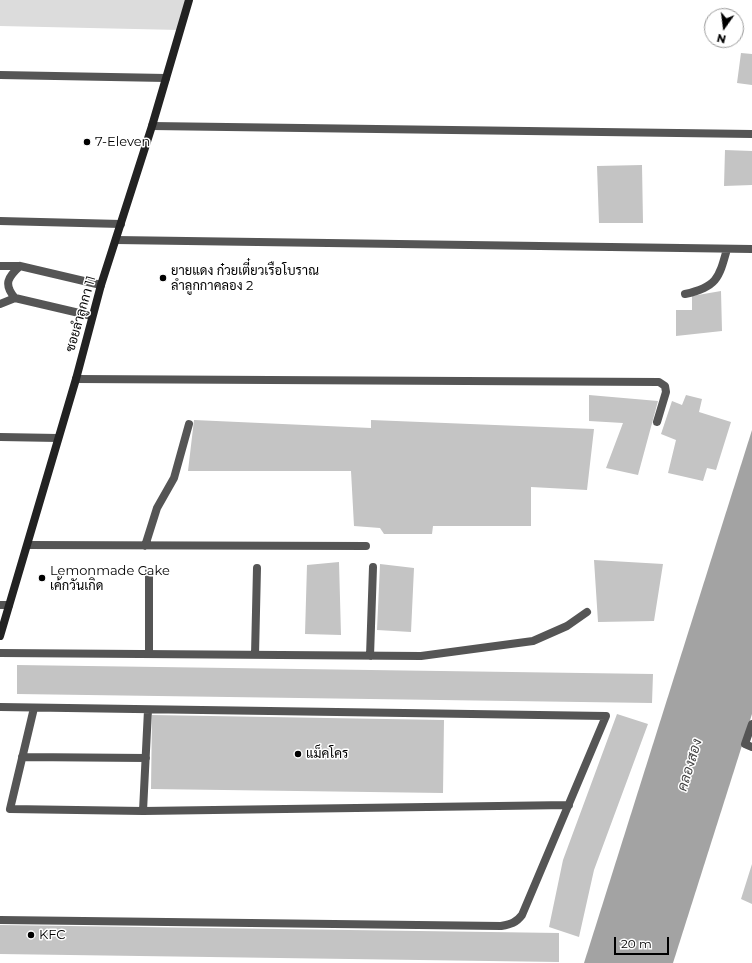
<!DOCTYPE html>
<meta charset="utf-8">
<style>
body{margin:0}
#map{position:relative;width:752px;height:963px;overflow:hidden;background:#fff;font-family:Montserrat,sans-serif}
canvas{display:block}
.north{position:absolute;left:704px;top:8px;width:40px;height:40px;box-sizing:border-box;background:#fff;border:1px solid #999;border-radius:50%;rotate:194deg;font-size:11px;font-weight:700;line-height:16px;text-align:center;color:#000}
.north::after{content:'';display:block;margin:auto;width:14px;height:18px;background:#000;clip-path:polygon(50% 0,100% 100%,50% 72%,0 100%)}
.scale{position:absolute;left:614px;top:937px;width:55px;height:18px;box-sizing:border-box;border:2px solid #000;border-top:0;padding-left:5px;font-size:12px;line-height:14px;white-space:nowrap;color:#000;-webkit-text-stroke:3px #fff;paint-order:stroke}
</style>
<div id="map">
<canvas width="752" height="963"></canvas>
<div class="north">N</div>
<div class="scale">20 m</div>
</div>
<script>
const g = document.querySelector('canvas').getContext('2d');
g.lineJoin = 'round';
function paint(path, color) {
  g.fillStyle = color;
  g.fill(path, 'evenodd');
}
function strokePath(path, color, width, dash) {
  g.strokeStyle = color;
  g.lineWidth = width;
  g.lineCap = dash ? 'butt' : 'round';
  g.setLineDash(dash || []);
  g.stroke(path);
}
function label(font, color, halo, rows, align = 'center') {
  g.font = font + ' Montserrat,Sarabun,sans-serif';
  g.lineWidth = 3;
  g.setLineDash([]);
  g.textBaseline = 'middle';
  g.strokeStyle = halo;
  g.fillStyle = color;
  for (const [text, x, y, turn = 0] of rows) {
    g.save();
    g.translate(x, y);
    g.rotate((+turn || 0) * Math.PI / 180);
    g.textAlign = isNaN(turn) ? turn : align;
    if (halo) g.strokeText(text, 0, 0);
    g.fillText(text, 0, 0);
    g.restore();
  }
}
paint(new Path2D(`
 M0 0H189L180 30 0 26Z`), '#dcdcdc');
paint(new Path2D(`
 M752 430V714L673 963H584Z`), '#a3a3a3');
paint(new Path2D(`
 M741 53 752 54V85L737 83Z
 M725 150 752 151V185L724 186Z
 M642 165 643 223H599L597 166Z
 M721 291 722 331 676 336V310H692V296Z
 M589 395 658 401 638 475 606 468 623 423 589 421Z
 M686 395 702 399 699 412 731 422 716 470 707 468 703 481 668 473 676 440 661 434 672 401 682 405Z
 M194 420 371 428V420L594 429 587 490 531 487V526H433L432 534H384L380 528 354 526 351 471H188Z
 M594 560 663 564 654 621 598 622Z
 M339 562 341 635 305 634 307 565Z
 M380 564 414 568 411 632 377 630Z
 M17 665 653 674 652 703 17 694Z
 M617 714 648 724 594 870 579 937 549 927 563 860Z
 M152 715 444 720 443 793 151 789Z
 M752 864V904L741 899Z
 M0 925 559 933V962L0 954Z`), '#c4c4c4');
strokePath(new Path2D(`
 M28 545 366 546
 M145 546 157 508 174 478 189 424
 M0 707 606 716 522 915C516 923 511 924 501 926L0 920
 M34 708 10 809 143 811 569 805
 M22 757 146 758
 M143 811 148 710`), '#555', 8);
strokePath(new Path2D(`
 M0 75 166 78
 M152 126 752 134
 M0 221 121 224
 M116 240 752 249
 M0 266H20L101 285
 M685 294C717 287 719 278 727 249
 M15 298C3 284 8 277 20 266
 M0 304 15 298 92 316
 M76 379 659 382 665 386 666 392 657 422
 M0 437 58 438
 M0 605H9
 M0 653 421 656 533 641 567 626 587 612
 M149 654V571
 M255 655 257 568
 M370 656 373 567
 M752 724 745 744 752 747`), '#555', 8);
strokePath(new Path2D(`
 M0 636 76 379 101 285 152 126 189 0`), '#222', 8);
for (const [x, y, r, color] of [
 [87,142,4,"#000"],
 [163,278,4,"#000"],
 [42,578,4,"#000"],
 [298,754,4,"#000"],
 [31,935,4,"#000"]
]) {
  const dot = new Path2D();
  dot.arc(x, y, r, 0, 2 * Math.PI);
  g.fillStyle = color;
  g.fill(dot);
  strokePath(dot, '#fff', 1.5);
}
label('13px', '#000', '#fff', [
 ["7-Eleven",95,142],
 ["ยายแดง ก๋วยเตี๋ยวเรือโบราณ",171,271],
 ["ลำลูกกาคลอง 2",171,286],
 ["Lemonmade Cake",50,571],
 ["เค้กวันเกิด",50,586],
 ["แม็คโคร",306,754],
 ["KFC",39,935]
], 'left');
label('13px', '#000', '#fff', [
 ["ซอยลำลูกกา 11",81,314,-74]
]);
label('italic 14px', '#444', '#fff', [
 ["คลองสอง",690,765,-73]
]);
</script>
